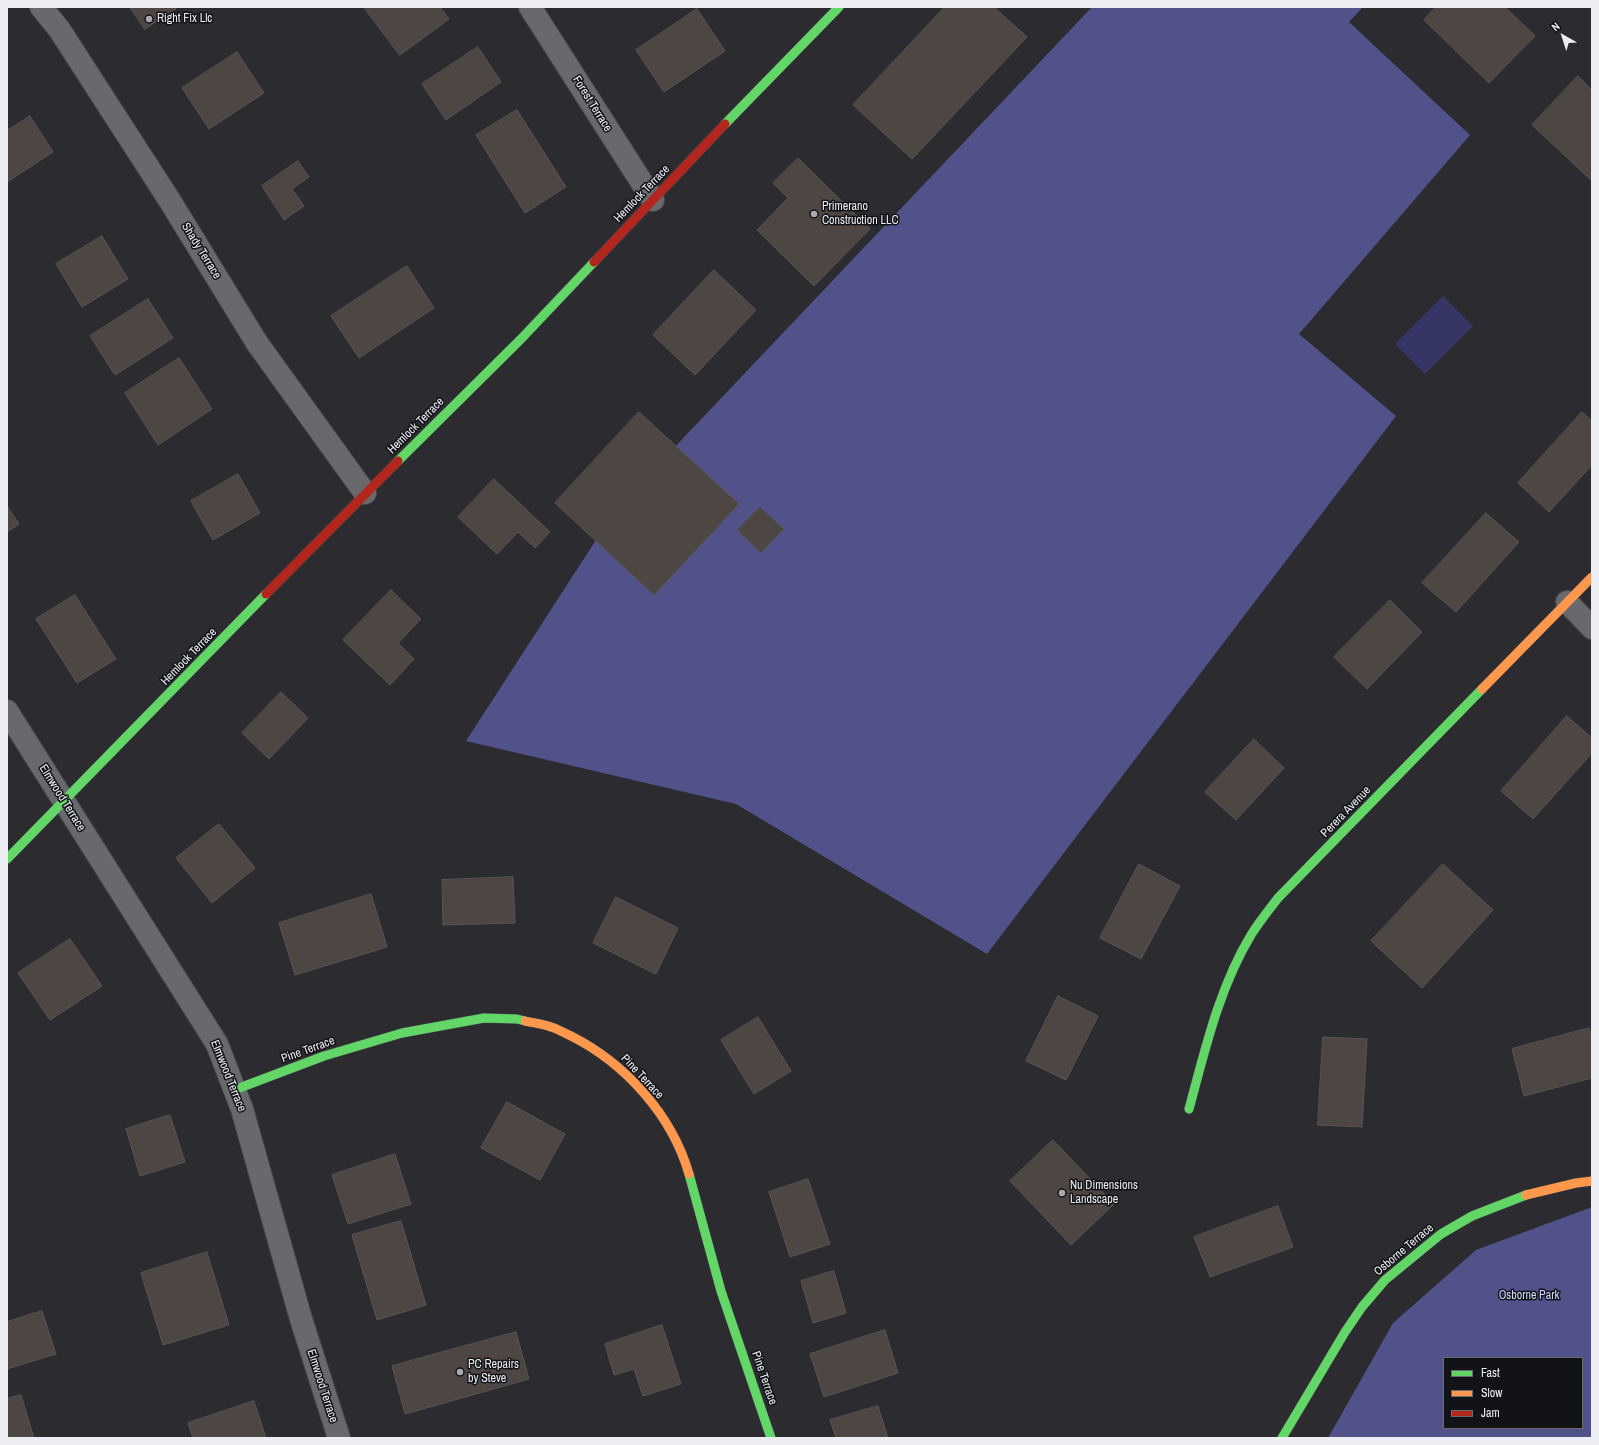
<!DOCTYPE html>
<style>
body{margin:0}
#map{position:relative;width:1599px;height:1445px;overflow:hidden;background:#2b2b30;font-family:"Archivo Narrow",sans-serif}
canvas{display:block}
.frame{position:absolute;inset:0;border:8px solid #ededf4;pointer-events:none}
.legend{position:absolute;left:1443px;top:1357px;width:140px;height:72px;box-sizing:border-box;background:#121317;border:1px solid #6a6a6f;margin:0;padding:5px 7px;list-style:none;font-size:12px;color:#ededf4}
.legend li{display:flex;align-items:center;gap:8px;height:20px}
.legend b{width:20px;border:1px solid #6a6a6f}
.north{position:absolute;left:1543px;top:16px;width:40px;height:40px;-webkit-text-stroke:3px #121317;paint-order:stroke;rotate:321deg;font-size:11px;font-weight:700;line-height:16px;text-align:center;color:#ededf4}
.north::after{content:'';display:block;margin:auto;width:14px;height:18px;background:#ededf4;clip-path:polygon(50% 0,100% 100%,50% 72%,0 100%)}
</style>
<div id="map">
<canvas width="1599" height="1445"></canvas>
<div class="frame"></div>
<ul class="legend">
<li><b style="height:5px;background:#63d668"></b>Fast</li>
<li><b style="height:5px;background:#ff974d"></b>Slow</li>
<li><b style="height:5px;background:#b3261e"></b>Jam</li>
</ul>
<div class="north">N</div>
</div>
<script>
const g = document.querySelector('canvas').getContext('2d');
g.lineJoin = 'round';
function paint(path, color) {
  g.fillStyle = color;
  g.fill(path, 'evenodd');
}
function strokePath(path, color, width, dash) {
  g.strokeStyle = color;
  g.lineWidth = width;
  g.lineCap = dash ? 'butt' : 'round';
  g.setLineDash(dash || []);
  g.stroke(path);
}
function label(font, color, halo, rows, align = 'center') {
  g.font = font + ' "Archivo Narrow",sans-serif';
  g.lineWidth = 3;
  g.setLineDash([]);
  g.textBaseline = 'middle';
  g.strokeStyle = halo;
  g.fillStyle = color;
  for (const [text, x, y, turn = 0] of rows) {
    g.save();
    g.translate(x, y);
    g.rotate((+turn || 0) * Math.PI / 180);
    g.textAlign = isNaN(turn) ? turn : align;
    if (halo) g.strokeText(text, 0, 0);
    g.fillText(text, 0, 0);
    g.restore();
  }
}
paint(new Path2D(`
 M1443 296 1473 326 1425 374 1395 344Z`), '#363666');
paint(new Path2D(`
 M1092 7H1363L1349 22 1470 135 1299 334 1396 416 987 954 736 804 466 741 616 509Z
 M1592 1207V1438H1328L1393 1323 1476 1250ZM1444 1358H1582V1428H1444Z`), '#51528a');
const building = new Path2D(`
 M130 7H175L176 9 145 29Z
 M364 7H440L449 19 400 55Z
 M945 7H994L1027 37 912 159 853 105Z
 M1436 7H1505L1535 36 1489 83 1424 20Z
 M697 9 725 51 664 92 636 50Z
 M478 47 501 82 446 120 422 84Z
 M237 52 264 93 209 129 182 88Z
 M1578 76 1592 90V181L1532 125Z
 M517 110 566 187 525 213 476 135Z
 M30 116 53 152 7 182V131Z
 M798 158 870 229 814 286 757 230 788 198 773 183Z
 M298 161 309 177 292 189 304 206 284 220 262 186Z
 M102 236 128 279 82 307 56 264Z
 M407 266 434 308 359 358 331 316Z
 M714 270 756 310 695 375 653 335Z
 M148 299 173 338 115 375 90 336Z
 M179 358 212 409 158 445 125 393Z
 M639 412 739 504 654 595 555 503Z
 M1582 412 1592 421V465L1549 512 1518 483Z
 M238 474 260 513 213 540 191 501Z
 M494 479 550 532 535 548 518 532 497 554 458 517Z
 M7 506 19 524 7 532Z
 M760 507 784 529 761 553 737 530Z
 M1486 513 1519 542 1456 612 1422 583Z
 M391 590 421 619 398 643 414 659 390 685 343 640Z
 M75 595 116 659 77 683 36 619Z
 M1390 600 1422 632 1367 689 1334 657Z
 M281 692 308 718 269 759 242 733Z
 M1567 716 1592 738V753L1533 819 1501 791Z
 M1254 739 1284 768 1236 820 1205 792Z
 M219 824 255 868 212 903 176 858Z
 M1139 864 1180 886 1141 959 1100 938Z
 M1443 864 1493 910 1422 988 1371 941Z
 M513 877 515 923 443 925 442 880Z
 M371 894 387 947 295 975 279 923Z
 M616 897 678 928 656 974 593 943Z
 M70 939 102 986 50 1020 18 973Z
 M1058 996 1098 1016 1066 1080 1026 1061Z
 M758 1017 791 1071 754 1094 721 1040Z
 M1589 1028 1592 1038V1078L1524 1096 1512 1049Z
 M1323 1037 1367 1039 1362 1127 1318 1125Z
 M507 1102 565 1134 540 1180 481 1148Z
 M170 1115 185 1162 140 1176 126 1129Z
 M1053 1140 1114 1204 1071 1245 1010 1181Z
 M395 1154 411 1204 348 1224 332 1175Z
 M808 1179 830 1244 790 1257 769 1192Z
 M1278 1206 1293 1247 1210 1277 1194 1237Z
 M401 1221 426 1305 377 1320 352 1235Z
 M207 1252 229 1325 163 1345 141 1273Z
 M834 1271 846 1313 813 1323 801 1281Z
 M42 1311 56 1354 7 1369V1322Z
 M662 1325 681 1384 643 1396 634 1369 614 1375 605 1344Z
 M885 1330 898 1373 824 1397 810 1354Z
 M516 1332 529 1379 405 1414 392 1366Z
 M21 1395 34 1438H7V1399Z
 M254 1401 266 1438H193L188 1423Z
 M878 1406 888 1438H836L830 1420Z`);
paint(building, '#4e4642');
strokePath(building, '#575556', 1);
const street = new Path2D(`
 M41 7 59 29 170 201 257 343 365 493
 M530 7 653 200
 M1567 602 1592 628
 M7 711 217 1044 242 1109 301 1319 339 1438`);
const fast = new Path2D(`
 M725 124 839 7
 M398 461 521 339 594 262
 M7 859 266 594
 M234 1090 324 1056 402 1033 484 1018 517 1019 525 1021
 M1189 1109C1205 1050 1219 988 1251 935 1259 922 1269 910 1278 898L1482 689
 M689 1174 721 1291 771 1438
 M1282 1438 1345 1332 1362 1307 1385 1280 1441 1234 1472 1216 1526 1195`);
const slow = new Path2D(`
 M1482 689 1592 577
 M525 1021C533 1023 543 1024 551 1027 558 1029 564 1033 571 1036 625 1063 672 1115 689 1174
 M1526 1195 1576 1183 1592 1181`);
const jam = new Path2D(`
 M594 262 725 124
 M266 594 398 461`);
strokePath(street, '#48484c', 24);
strokePath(fast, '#48484c', 10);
strokePath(slow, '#48484c', 10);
strokePath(jam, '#48484c', 10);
strokePath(street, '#68696c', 22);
strokePath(fast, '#63d668', 9);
strokePath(slow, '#ff974d', 9);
strokePath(jam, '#b3261e', 9);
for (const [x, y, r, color] of [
 [149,19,4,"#a9a9af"],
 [814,214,4,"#a9a9af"],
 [1062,1193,4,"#a9a9af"],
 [460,1372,4,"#a9a9af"]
]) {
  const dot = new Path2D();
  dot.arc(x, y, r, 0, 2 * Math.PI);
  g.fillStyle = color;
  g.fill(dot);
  strokePath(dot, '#121317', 1.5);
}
label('12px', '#ededf4', '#121317', [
 ["Right Fix Llc",157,19],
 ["Primerano",822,207],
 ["Construction LLC",822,221],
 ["Nu Dimensions",1070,1186],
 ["Landscape",1070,1200],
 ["PC Repairs",468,1365],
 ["by Steve",468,1379]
], 'left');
label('12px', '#ededf4', '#121317', [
 ["Forest Terrace",592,104,58],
 ["Hemlock Terrace",642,194,-46],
 ["Shady Terrace",201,251,58],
 ["Hemlock Terrace",416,426,-45],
 ["Hemlock Terrace",189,657,-46],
 ["Elmwood Terrace",62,798,58],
 ["Perera Avenue",1346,812,-46],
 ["Pine Terrace",308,1050,-20],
 ["Elmwood Terrace",228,1076,68],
 ["Pine Terrace",642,1077,47],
 ["Osborne Terrace",1404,1250,-40],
 ["Pine Terrace",764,1378,71],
 ["Elmwood Terrace",322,1386,72]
]);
label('12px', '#d5d8ff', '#121317', [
 ["Osborne Park",1529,1296]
]);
</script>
